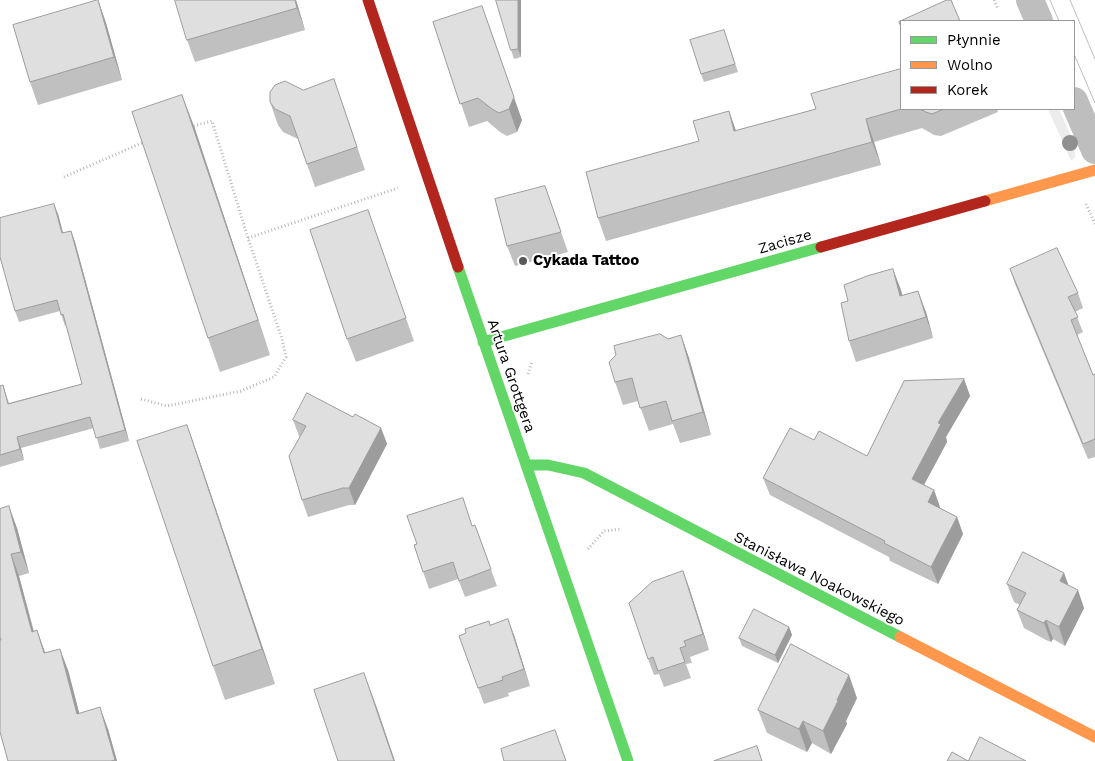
<!DOCTYPE html>
<meta charset="utf-8">
<style>
body{margin:0}
#map{position:relative;width:1095px;height:761px;overflow:hidden;background:#fff;font-family:"Work Sans",sans-serif}
canvas{display:block}
.legend{position:absolute;left:900px;top:20px;width:175px;height:90px;box-sizing:border-box;background:#fff;border:1px solid #999;margin:0;padding:6px 9px;list-style:none;font-size:15px;color:#000}
.legend li{display:flex;align-items:center;gap:10px;height:25px}
.legend b{width:25px;border:1px solid #999}
</style>
<div id="map">
<canvas width="1095" height="761"></canvas>
<ul class="legend">
<li><b style="height:6px;background:#63d668"></b>Płynnie</li>
<li><b style="height:6px;background:#ff974d"></b>Wolno</li>
<li><b style="height:6px;background:#b3261e"></b>Korek</li>
</ul>
</div>
<script>
const g = document.querySelector('canvas').getContext('2d');
g.lineJoin = 'round';
function paint(path, color) {
  g.fillStyle = color;
  g.fill(path, 'evenodd');
}
function strokePath(path, color, width, dash) {
  g.strokeStyle = color;
  g.lineWidth = width;
  g.lineCap = dash ? 'butt' : 'round';
  g.setLineDash(dash || []);
  g.stroke(path);
}
function label(font, color, halo, rows, align = 'center') {
  g.font = font + ' "Work Sans",sans-serif';
  g.lineWidth = 4;
  g.setLineDash([]);
  g.textBaseline = 'middle';
  g.strokeStyle = halo;
  g.fillStyle = color;
  for (const [text, x, y, turn = 0] of rows) {
    g.save();
    g.translate(x, y);
    g.rotate((+turn || 0) * Math.PI / 180);
    g.textAlign = isNaN(turn) ? turn : align;
    if (halo) g.strokeText(text, 0, 0);
    g.fillText(text, 0, 0);
    g.restore();
  }
}
paint(new Path2D(`
 M1048 109H1059L1074 143 1075 157 1071 161Z`), '#ececec');
strokePath(new Path2D(`
 M994 0 998 9
 M64 177 144 142
 M1086 204 1095 224
 M248 238 398 188
 M528 374 532 361
 M141 399 167 406 241 391 274 377 286 357 282 339 248 238 212 121 190 127
 M588 549 604 531 621 529`), '#b9b9b9', 3, [1, 2.5]);
strokePath(new Path2D(`
 M1030 0 1039 21
 M1074 101 1095 150`), '#bebebe', 28);
strokePath(new Path2D(`
 M458 267 628 761
 M483 342 821 247
 M526 465H548L584 473 900 637`), '#63d668', 11);
strokePath(new Path2D(`
 M985 201 1095 170
 M900 637 1095 737`), '#ff974d', 11);
strokePath(new Path2D(`
 M368 0 458 267
 M821 247 985 201`), '#b3261e', 11);
strokePath(new Path2D(`
 M1050 0 1059 21
 M1070 0 1095 59
 M1074 54 1095 103`), '#bebebe', 1);
g.fillStyle = '#8f8f8f';
for (const [x, y] of [
 [1070,143]
]) {
  g.beginPath();
  g.arc(x, y, 8, 0, 2 * Math.PI);
  g.fill();
}
paint(new Path2D(`
 M98 0 106 23 122 80 38 105 30 82Z
 M296 0 305 30 195 62 187 40Z
 M521 0V57L514 59 511 50Z
 M433 22 522 120 517 132 507 136 500 132 487 121 469 127Z
 M724 30 738 72 704 82 701 74Z
 M303 90 342 102 365 170 315 187 298 139 283 132 278 125 270 102Z
 M182 95 195 129 270 355 220 372 208 338Z
 M901 109H997L998 112 941 136 934 135 922 128 874 142 881 165 606 241 598 218 699 141 729 111 736 131Z
 M545 186 568 252 515 266 507 246Z
 M368 210 414 341 356 362 347 339Z
 M58 214 63 233 71 231 75 242 129 441 100 449 94 428 21 448 24 460 0 467V386L3 385 9 403 82 384 66 325 65 326 60 311 19 322 15 311Z
 M893 269 902 295 926 312 933 338 856 362 849 341 848 301Z
 M1010 269 1078 293 1083 308 1075 312 1083 332 1077 335 1093 375 1095 374V457L1088 459 1015 284Z
 M681 335 689 358 711 435 680 443 673 424 649 431 638 401 623 405 615 382 668 339Z
 M964 379 970 396 946 437 947 442 924 485 934 490 940 508 957 517 963 534 938 584 890 561 889 557 770 495 763 478 814 440 867 456Z
 M353 417 381 428 387 444 355 505H349L308 517 302 500 300 437 299 436 293 420Z
 M187 425 199 459 275 684 225 700 213 666Z
 M0 509 17 528 29 573 19 576 34 631 45 653 68 670 79 713 108 729 117 761H8L1 640Z
 M475 525 497 586 465 597 458 579 429 589 414 545Z
 M683 571 709 650 690 657 692 663 686 664 691 678 664 687 659 674 654 675 648 659Z
 M1064 573 1068 585 1084 608 1065 646 1053 639 1051 642 1046 640 1024 628 1017 610 1020 605 1014 602 1007 584Z
 M490 625 514 635 530 686 508 693 509 696 484 704 459 636Z
 M789 627 792 635 778 663 742 646 739 638Z
 M857 698 846 721 847 724 831 754 812 743 807 752 767 733 758 710Z`), '#c0c0c0');
paint(new Path2D(`
 M98 0 106 23 122 80 114 57Z
 M295 0H296L305 30 297 8Z
 M518 0H521V57L518 49Z
 M490 29 522 120 517 132 509 109Z
 M182 95 195 129 270 355 258 320Z
 M729 111 737 134 734 131Z
 M866 119 874 142 881 165 872 142Z
 M54 204 58 214 66 244 62 233Z
 M71 231 75 242 129 441 125 430Z
 M893 269 901 290 908 317 900 296Z
 M918 291 926 312 933 338 926 317Z
 M681 335 689 358 711 435 703 412Z
 M964 379 970 396 946 437 947 442 918 496 912 479 938 423Z
 M187 425 199 459 275 684 262 649Z
 M381 428 387 444 355 505 349 488Z
 M17 437 21 448 24 460 20 449Z
 M934 490 940 507 934 519 928 502Z
 M9 506 17 528 29 573 21 552Z
 M957 517 963 534 938 584 931 567Z
 M11 554 19 576 39 653 32 632Z
 M683 571 689 587 709 650 703 634Z
 M1064 573 1071 592 1060 581Z
 M1078 590 1084 608 1065 646 1059 627Z
 M508 619 514 635 530 686 524 669Z
 M1046 620 1053 639 1051 642 1044 623Z
 M789 627 792 635 778 663 775 655Z
 M37 630 45 652 51 675 44 653Z
 M60 649 68 670 85 735 77 714Z
 M364 673 377 708 395 761H394Z
 M849 675 857 698 846 721 847 724 831 754 823 731 837 700Z
 M100 707 108 729 117 761H115V760Z
 M803 721 812 743 807 752 799 729Z`), '#9c9c9c');
const building = new Path2D(`
 M98 0 114 57 30 82 13 25Z
 M175 0H295L297 8 187 40Z
 M496 0H518V49L511 50Z
 M947 0H951L960 21H901V27L899 22Z
 M482 6 514 97 509 109 499 113 492 109 478 98 460 104 433 22Z
 M724 30 735 64 701 74 690 40Z
 M901 69V109L866 119 872 142 598 218 586 172 699 141 693 121 729 111 734 131 816 109 811 94Z
 M334 79 357 147 307 164 290 116 275 109 270 102V92L275 85 285 81 303 90Z
 M182 95 258 320 208 338 132 112Z
 M920 109H944L932 114 926 112Z
 M545 186 561 232 507 246 495 199Z
 M54 204 62 233 71 231 125 430 96 438 90 417 17 437 20 449 0 455V386L3 385 8 404 82 384 63 314 61 315 57 300 15 311 0 257V218Z
 M368 210 406 318 347 339 310 230Z
 M1057 248 1078 293 1068 297 1078 317 1071 320 1093 375 1095 374V439L1083 444 1010 269Z
 M893 269 900 296 918 291 926 317 849 341 841 303 848 301 844 285 867 276Z
 M660 334 668 339 681 335 703 412 672 421 666 401 640 408 632 378 615 382 609 362 616 355 614 346Z
 M964 379 938 423 941 424 912 479 934 490 928 502 957 517 931 567 884 543 885 541 763 478 790 428 814 440 819 431 867 456 904 381Z
 M307 393 353 417 355 414 381 428 349 488H343L302 500 289 456 306 426 293 420Z
 M187 425 262 649 213 666 137 441Z
 M463 498 472 526 475 525 491 569 459 581 453 562 423 572 414 545 417 544 407 516Z
 M9 506 21 552 11 554 32 632 37 630 44 653 60 649 77 714 100 707 115 760 111 761H8L0 732V640H1L0 637V509Z
 M1023 552 1064 573 1060 581 1078 590 1059 627 1046 620 1044 623 1039 621 1017 610 1026 593 1007 584Z
 M683 571 703 634 684 641 686 646 680 648 685 662 658 671 653 657 648 659 629 603 652 582Z
 M754 609 789 627 775 655 739 638Z
 M508 619 524 669 502 677 503 680 478 688 459 636 466 633 465 629 489 621 490 625Z
 M791 644 849 675 837 700 838 701 823 731 803 721 799 729 758 710Z
 M364 673 394 761H338L314 690Z
 M555 730 566 761H504L501 749Z
 M980 737 1026 761H947L952 752 968 761Z
 M757 746 762 761H714Z`);
paint(building, '#dfdfdf');
strokePath(building, '#9c9c9c', 1);
for (const [x, y, r, color] of [
 [523,261,5,"#595959"]
]) {
  const dot = new Path2D();
  dot.arc(x, y, r, 0, 2 * Math.PI);
  g.fillStyle = color;
  g.fill(dot);
  strokePath(dot, '#fff', 2);
}
label('15px', '#000', '#fff', [
 ["Zacisze",785,242,-16],
 ["Artura Grottgera",511,376,71],
 ["Stanisława Noakowskiego",819,579,27]
]);
label('bold 15px', '#000', '#fff', [
 ["Cykada Tattoo",533,261]
], 'left');
</script>
